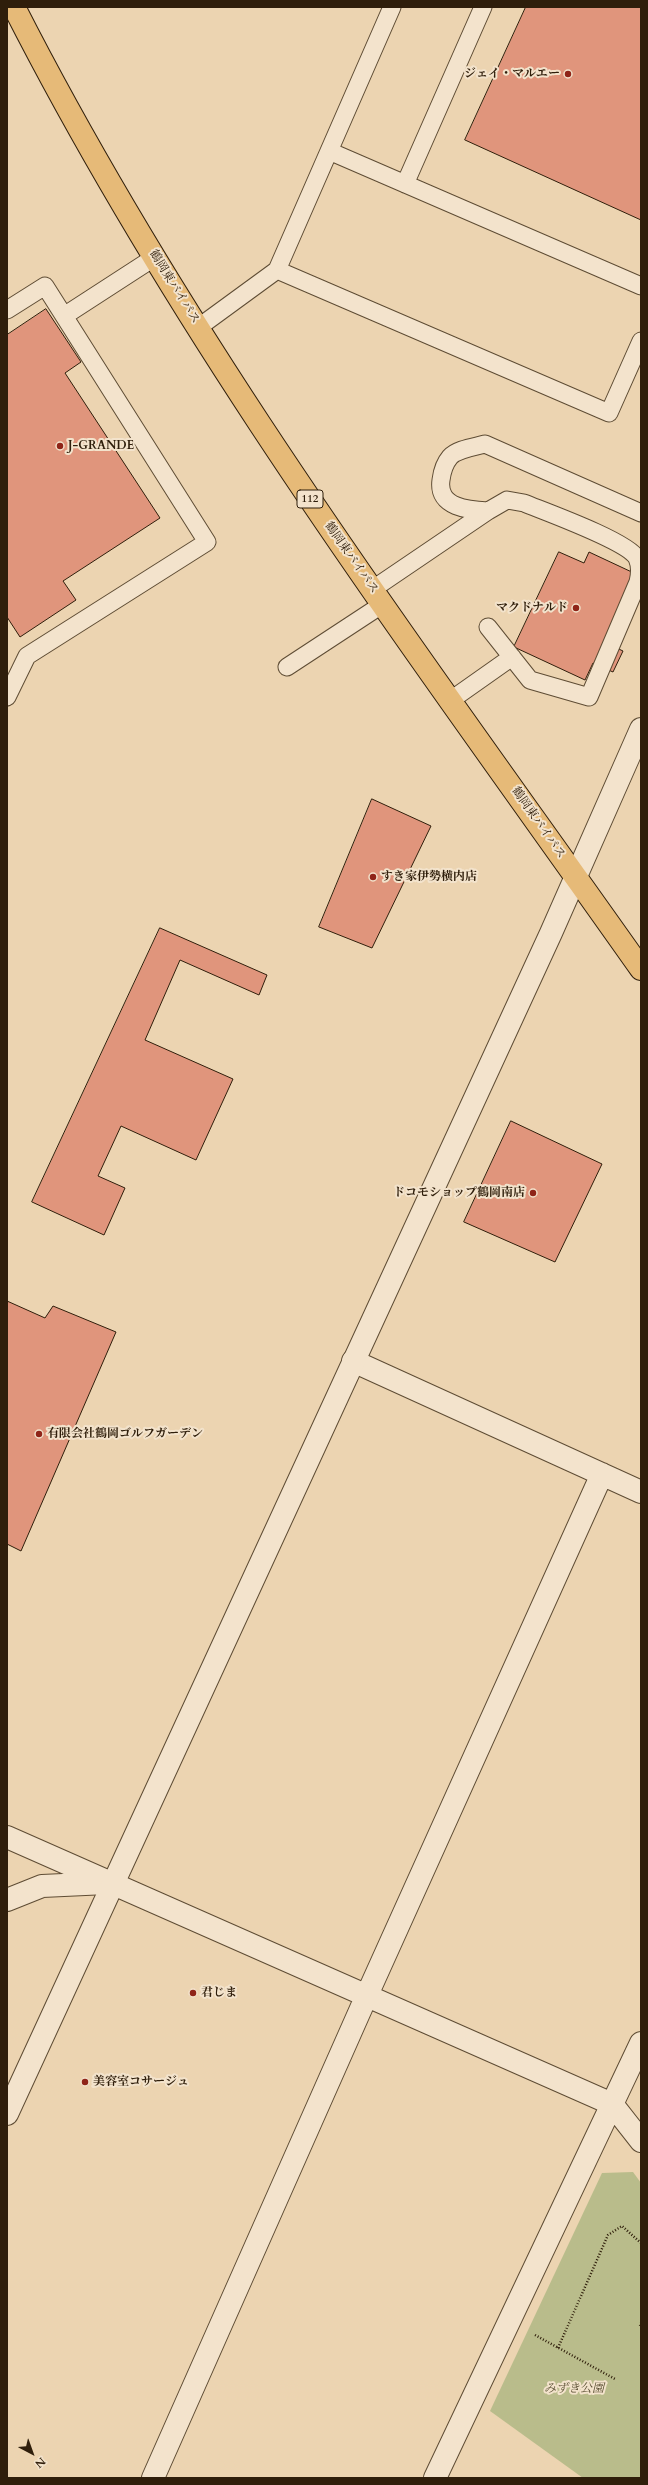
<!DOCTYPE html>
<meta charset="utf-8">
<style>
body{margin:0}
#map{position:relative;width:648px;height:2485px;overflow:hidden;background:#ecd4b1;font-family:Cardo,serif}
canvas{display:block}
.frame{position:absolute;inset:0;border:8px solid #2f1e0b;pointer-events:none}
.north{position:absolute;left:12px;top:2433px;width:40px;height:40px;-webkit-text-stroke:3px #f3e3cc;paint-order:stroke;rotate:139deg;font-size:11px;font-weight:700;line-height:16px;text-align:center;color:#2f1e0b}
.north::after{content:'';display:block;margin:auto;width:14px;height:18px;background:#2f1e0b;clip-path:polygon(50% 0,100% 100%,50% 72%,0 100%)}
</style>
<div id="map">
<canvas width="648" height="2485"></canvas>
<div class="frame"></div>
<div class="north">N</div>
</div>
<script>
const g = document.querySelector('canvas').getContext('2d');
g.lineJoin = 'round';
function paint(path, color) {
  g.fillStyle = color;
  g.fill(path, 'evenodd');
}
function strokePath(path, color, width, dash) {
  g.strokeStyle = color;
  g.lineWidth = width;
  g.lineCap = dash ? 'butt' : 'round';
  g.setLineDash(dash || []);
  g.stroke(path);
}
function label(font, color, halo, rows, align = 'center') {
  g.font = font + ' Cardo,"Noto Serif JP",serif';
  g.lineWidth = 4;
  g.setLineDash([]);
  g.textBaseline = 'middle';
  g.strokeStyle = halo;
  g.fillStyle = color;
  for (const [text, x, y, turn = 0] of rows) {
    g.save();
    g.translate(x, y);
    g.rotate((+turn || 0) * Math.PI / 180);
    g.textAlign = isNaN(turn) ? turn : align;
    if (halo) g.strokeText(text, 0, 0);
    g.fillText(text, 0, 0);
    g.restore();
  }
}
paint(new Path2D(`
 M633 2172 641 2183V2478H583L490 2411 602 2173Z`), '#b9bc8b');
const building = new Path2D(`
 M526 7H641V220L465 140Z
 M46 309 81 362 65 373 160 518 63 581 76 600 20 637 7 617V335Z
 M559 552 584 563 589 552 636 574 604 642 623 651 613 672 593 663 585 680 514 647Z
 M372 799 431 826 372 948 319 927Z
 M160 928 267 975 259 995 180 960 145 1040 233 1079 196 1160 121 1126 98 1176 125 1188 104 1235 32 1202Z
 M511 1121 602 1164 555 1262 464 1222Z
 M7 1301 45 1318 53 1306 116 1332 21 1551 7 1544Z`);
paint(building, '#e0957c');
strokePath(building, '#2f1e0b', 1);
const service = new Path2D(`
 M329 151 641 286
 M405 184 483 7
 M277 270 609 413 641 341
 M7 310 45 286 64 316 155 257
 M199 327 277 270 392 7
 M488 511C469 510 437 508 441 480 442 472 444 464 450 457 457 449 474 447 485 444L641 513
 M373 589 488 511 507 500 524 503C546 512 627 541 637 558 641 567 640 574 638 582L589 697 530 680 488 627
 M287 667 383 604
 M7 697 27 656 207 542 64 316
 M451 700 512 657`);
const minor = new Path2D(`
 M353 1361 641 1492
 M7 1837 612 2104 641 2141
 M7 1900 42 1886 107 1883
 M153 2478 367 1995 602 1474
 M435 2478 641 2043`);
const tertiary = new Path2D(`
 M7 2114 551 933 641 729`);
const trunk = new Path2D(`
 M14 7C188 349 420 656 641 969`);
strokePath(service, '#5e4c34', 19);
strokePath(minor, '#5e4c34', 24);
strokePath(tertiary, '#5e4c34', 24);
strokePath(trunk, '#2f1e0b', 24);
strokePath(new Path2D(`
 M640 2326 641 2323
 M535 2335 615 2379
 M558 2348 608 2235 622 2226 641 2243`), '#2f1e0b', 2.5, [1, 2]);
strokePath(service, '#f3e3cc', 17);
strokePath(minor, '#f3e3cc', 22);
strokePath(tertiary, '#f3e3cc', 22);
strokePath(trunk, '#e6ba78', 22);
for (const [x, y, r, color] of [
 [568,74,4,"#8f2418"],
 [60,446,4,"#8f2418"],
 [576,608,4,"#8f2418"],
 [373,877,4,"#8f2418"],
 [533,1193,4,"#8f2418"],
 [39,1434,4,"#8f2418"],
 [193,1993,4,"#8f2418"],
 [85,2082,4,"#8f2418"]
]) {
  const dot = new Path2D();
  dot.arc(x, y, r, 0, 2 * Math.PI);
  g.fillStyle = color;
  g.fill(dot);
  strokePath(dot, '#f3e3cc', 1.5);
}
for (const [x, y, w] of [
 [310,499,26]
]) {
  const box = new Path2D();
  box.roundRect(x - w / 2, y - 9, w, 18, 3);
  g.fillStyle = '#f3e3cc';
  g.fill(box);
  strokePath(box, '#2f1e0b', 1);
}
label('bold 11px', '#2f1e0b', null, [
 ["112",310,499]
]);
label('bold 12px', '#2f1e0b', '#f3e3cc', [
 ["ジェイ・マルエー",560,74,"right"],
 ["J-GRANDE",68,446],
 ["マクドナルド",568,608,"right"],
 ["すき家伊勢横内店",381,877],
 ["ドコモショップ鶴岡南店",525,1193,"right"],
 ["有限会社鶴岡ゴルフガーデン",47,1434],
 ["君じま",201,1993],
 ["美容室コサージュ",93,2082]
], 'left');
label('12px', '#2f1e0b', '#f3e3cc', [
 ["鶴岡東バイパス",174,287,58],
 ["鶴岡東バイパス",351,558,55],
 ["鶴岡東バイパス",538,823,55]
]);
label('italic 12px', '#584d31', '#f3e3cc', [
 ["みずき公園",574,2389]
]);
</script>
